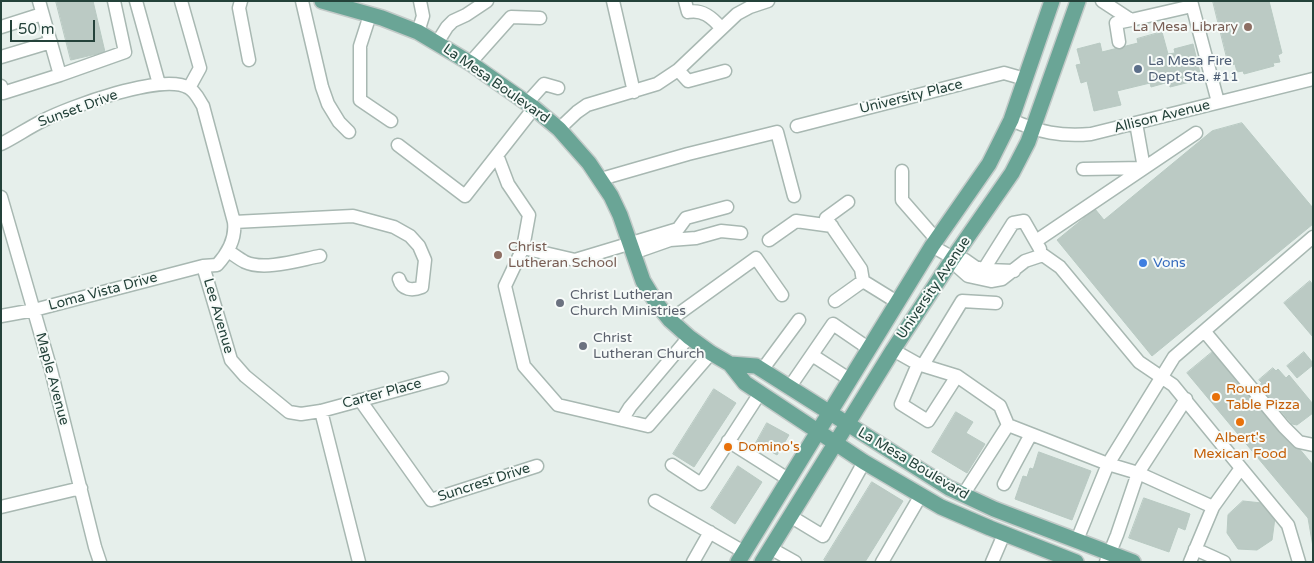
<!DOCTYPE html>
<style>
body{margin:0}
#map{position:relative;width:1314px;height:563px;overflow:hidden;background:#e6efeb;font-family:"Varela Round",sans-serif}
canvas{display:block}
.frame{position:absolute;inset:0;border:2px solid #24423a;pointer-events:none}
.scale{position:absolute;left:10px;top:20px;width:85px;height:22px;box-sizing:border-box;border:2px solid #24423a;border-top:0;padding-left:6px;font-size:15px;line-height:18px;white-space:nowrap;color:#24423a;-webkit-text-stroke:4px #f7fbf9;paint-order:stroke}
</style>
<div id="map">
<canvas width="1314" height="563"></canvas>
<div class="frame"></div>
<div class="scale">50 m</div>
</div>
<script>
const g = document.querySelector('canvas').getContext('2d');
g.lineJoin = 'round';
function paint(path, color) {
  g.fillStyle = color;
  g.fill(path, 'evenodd');
}
function strokePath(path, color, width, dash) {
  g.strokeStyle = color;
  g.lineWidth = width;
  g.lineCap = dash ? 'butt' : 'round';
  g.setLineDash(dash || []);
  g.stroke(path);
}
function label(font, color, halo, rows, align = 'center') {
  g.font = font + ' "Varela Round",sans-serif';
  g.lineWidth = 4;
  g.setLineDash([]);
  g.textBaseline = 'middle';
  g.strokeStyle = halo;
  g.fillStyle = color;
  for (const [text, x, y, turn = 0] of rows) {
    g.save();
    g.translate(x, y);
    g.rotate((+turn || 0) * Math.PI / 180);
    g.textAlign = isNaN(turn) ? turn : align;
    if (halo) g.strokeText(text, 0, 0);
    g.fillText(text, 0, 0);
    g.restore();
  }
}
const building = new Path2D(`
 M56 1H93L105 52 71 60Z
 M1213 1H1269L1282 53 1278 55 1280 62 1273 63 1274 66 1244 74 1243 71 1237 72 1235 64 1229 66Z
 M1162 32 1168 54 1175 53 1174 49 1193 44 1200 73 1189 76 1190 82 1170 87 1169 82 1151 87 1150 83 1117 91 1121 105 1094 111 1087 81 1081 83 1076 65 1081 64 1077 49 1100 43 1102 52 1138 43 1137 39Z
 M1242 123 1313 208V224L1152 356 1057 240 1095 209 1104 220 1212 131Z
 M1310 281 1313 285V337L1284 303Z
 M1216 349 1313 465V547L1308 518 1187 373Z
 M1304 352 1313 363V365L1297 378 1287 366Z
 M1273 368 1276 371 1278 369 1286 378 1289 375 1313 404V413L1297 425 1292 424 1259 385 1262 383 1259 380Z
 M714 389 736 403 694 467 673 454Z
 M956 412 973 422 966 433 985 444 967 473 932 452Z
 M767 423 789 435 777 455 756 443Z
 M1039 452 1091 471 1072 520 1015 499 1023 476 1027 477 1030 468 1033 469Z
 M738 466 762 482 735 524 711 508Z
 M872 482 903 501 865 562H827L824 560Z
 M1144 498 1190 514 1185 530 1178 527 1169 552 1129 538Z
 M1243 501 1262 503 1275 518 1272 540 1257 550 1238 549 1227 533 1228 515Z`);
paint(building, '#bbcac4');
strokePath(building, '#b8c9c2', 1);
const minor = new Path2D(`
 M39 1 60 75 125 52 114 1
 M136 1 159 84
 M181 1 200 68 189 88
 M241 1 239 8 249 60
 M302 1 322 87 328 104 339 122 349 132
 M613 1 634 92
 M685 1 688 12C702 9 712 17 721 28
 M1102 1 1131 20 1192 6
 M1191 1 1218 102
 M370 15 360 46V100L391 121
 M1 27 42 14
 M418 32 423 16 420 1
 M1119 42 1116 23 1131 20
 M437 43 447 27 453 21 466 15 487 1
 M1 57 51 42
 M470 63 511 17 540 18
 M678 70 688 81 725 71
 M1 86 3 93 60 75
 M527 103 544 84 558 88
 M1011 120C1039 132 1061 137 1091 134L1313 79
 M797 126 1004 73 1025 79
 M559 129 577 112 587 105 657 84 678 70 737 14 750 7 768 1
 M1 144C15 137 28 128 42 121 69 107 163 72 189 88 196 92 199 100 203 106L234 222C236 239 228 253 217 265L203 266 34 310 1 316
 M398 145 465 196 534 108
 M497 155 508 184 529 215 523 248
 M1083 169 1144 168 1136 123
 M902 171V200L936 239
 M601 179 688 154 777 132 794 196
 M1 197 51 370 95 547 100 562
 M848 202 826 218 861 269 863 281 897 302
 M234 222 353 216 394 227 410 236 419 246 425 260 422 287C412 291 402 290 399 279
 M769 240 796 221 832 226
 M1036 241 1196 133
 M932 246 953 258 965 260 975 267 988 270 1014 271
 M228 251C233 254 239 259 245 262 264 271 299 260 320 256
 M633 253 670 240 696 238 721 231 741 233
 M953 258 959 268 968 276 991 281 1002 279 1025 261 1043 255 1060 267 1139 362 1173 385 1241 468
 M203 266 231 360 245 376 289 412 301 414 321 411 442 378
 M984 269 1013 223 1024 221 1040 249
 M835 301 863 281
 M670 320 756 258 782 295
 M1205 332 1284 427 1299 442 1313 445
 M893 350 918 364 957 376 1000 406 1008 425 1108 464 1174 357 1313 237
 M711 353 648 426 558 405 524 366 505 286 523 248 575 260 678 229 686 218 727 207
 M812 355 849 379
 M918 364 901 404 928 421 957 376
 M923 365 962 301 996 303
 M762 370 799 320
 M789 388 833 324 868 348
 M360 400 431 500 537 466
 M321 411 359 562
 M622 420 630 407 689 337
 M728 441 788 479
 M672 465 701 484 760 393
 M1004 484 1031 434
 M963 495 1008 425
 M655 501 744 552
 M1 507 81 488
 M1213 507 1241 468 1288 525 1299 562
 M790 516 823 536 864 462
 M1077 540 1108 464 1138 473 1213 507 1190 562
 M770 548 795 562
 M1195 549 1224 562
 M693 562 710 532
 M882 562 921 495
 M992 562 1004 534
 M1106 562 1117 535 1138 473 1186 399`);
const major = new Path2D(`
 M322 1 382 18 418 32 470 63 534 108 559 129 589 163 611 196 620 215 643 281 657 304 670 320 689 337 711 353 730 364 745 383 864 462 941 507 990 528 1076 562
 M730 364 756 366 949 488 994 509 1133 562
 M738 562 932 246 989 164 1011 120 1052 1
 M762 562 893 350 953 258 1012 173 1028 142 1078 1`);
strokePath(minor, '#a8b8b2', 15);
strokePath(major, '#c2cac8', 18);
strokePath(minor, '#fff', 12);
strokePath(major, '#6aa596', 15);
for (const [x, y, r, color] of [
 [1248,27,5,"#8d6e63"],
 [1138,69,5,"#5c6f8a"],
 [498,255,5,"#8d6e63"],
 [1143,263,5,"#3f7fe0"],
 [560,303,5,"#6b7280"],
 [583,346,5,"#6b7280"],
 [1216,397,5,"#e8710a"],
 [1240,422,5,"#e8710a"],
 [728,447,5,"#e8710a"]
]) {
  const dot = new Path2D();
  dot.arc(x, y, r, 0, 2 * Math.PI);
  g.fillStyle = color;
  g.fill(dot);
  strokePath(dot, '#f7fbf9', 2);
}
label('14px', '#785e54', '#f7fbf9', [
 ["La Mesa Library",1238,27],
 ["Christ",508,247,"left"],
 ["Lutheran School",508,263,"left"]
], 'right');
label('14px', '#4e5e75', '#f7fbf9', [
 ["La Mesa Fire",1148,61],
 ["Dept Sta. #11",1148,77]
], 'left');
label('14px', '#24423a', '#f7fbf9', [
 ["La Mesa Boulevard",496,84,35],
 ["University Place",911,97,-14],
 ["Sunset Drive",78,109,-20],
 ["Allison Avenue",1162,117,-14],
 ["University Avenue",934,288,-56],
 ["Loma Vista Drive",103,292,-15],
 ["Lee Avenue",218,316,74],
 ["Maple Avenue",52,379,75],
 ["Carter Place",382,394,-15],
 ["La Mesa Boulevard",913,464,31],
 ["Suncrest Drive",484,483,-18]
]);
label('14px', '#366cbe', '#f7fbf9', [
 ["Vons",1153,263]
], 'left');
label('14px', '#5b616d', '#f7fbf9', [
 ["Christ Lutheran",570,295],
 ["Church Ministries",570,311],
 ["Christ",593,338],
 ["Lutheran Church",593,354]
], 'left');
label('14px', '#c56008', '#f7fbf9', [
 ["Round",1226,389],
 ["Table Pizza",1226,405],
 ["Albert's",1240,438,"center"],
 ["Mexican Food",1240,454,"center"],
 ["Domino's",738,447]
], 'left');
</script>
